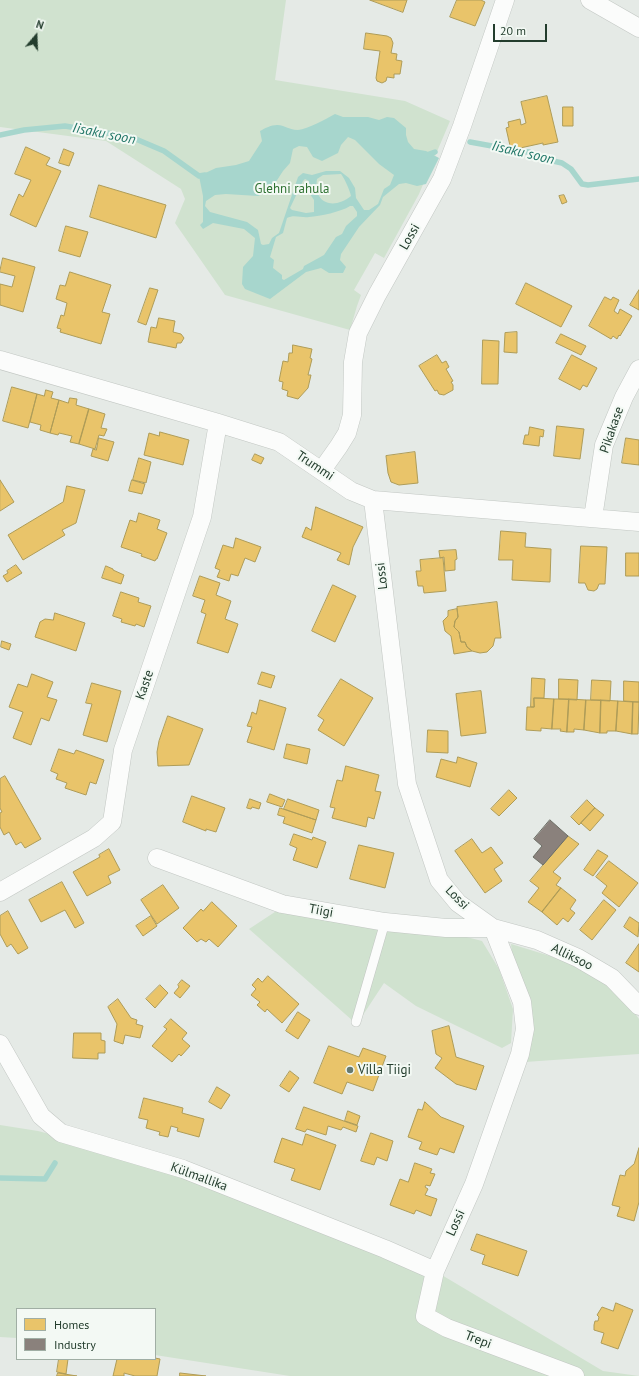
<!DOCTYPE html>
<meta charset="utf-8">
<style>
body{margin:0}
#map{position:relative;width:639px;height:1376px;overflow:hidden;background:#e5eae6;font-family:"PT Sans",sans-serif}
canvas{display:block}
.legend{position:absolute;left:16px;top:1308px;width:140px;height:52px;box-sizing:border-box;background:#f3f9f4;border:1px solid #a0aea4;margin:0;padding:5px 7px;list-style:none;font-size:12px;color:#233d2d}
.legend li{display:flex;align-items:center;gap:8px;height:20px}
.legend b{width:20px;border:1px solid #a0aea4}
.north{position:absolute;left:16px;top:16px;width:40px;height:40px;-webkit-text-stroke:3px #f3f9f4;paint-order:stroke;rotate:19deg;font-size:11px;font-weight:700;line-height:16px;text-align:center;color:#233d2d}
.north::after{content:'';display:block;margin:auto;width:14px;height:18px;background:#233d2d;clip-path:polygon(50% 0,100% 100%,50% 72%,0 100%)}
.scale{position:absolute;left:493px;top:24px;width:54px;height:18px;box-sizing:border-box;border:2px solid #233d2d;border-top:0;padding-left:5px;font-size:12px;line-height:14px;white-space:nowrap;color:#233d2d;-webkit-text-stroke:3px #f3f9f4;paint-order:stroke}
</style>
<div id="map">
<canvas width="639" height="1376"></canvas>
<ul class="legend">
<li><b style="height:11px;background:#e9c46a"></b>Homes</li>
<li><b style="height:11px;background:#8a817c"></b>Industry</li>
</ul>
<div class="north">N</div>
<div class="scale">20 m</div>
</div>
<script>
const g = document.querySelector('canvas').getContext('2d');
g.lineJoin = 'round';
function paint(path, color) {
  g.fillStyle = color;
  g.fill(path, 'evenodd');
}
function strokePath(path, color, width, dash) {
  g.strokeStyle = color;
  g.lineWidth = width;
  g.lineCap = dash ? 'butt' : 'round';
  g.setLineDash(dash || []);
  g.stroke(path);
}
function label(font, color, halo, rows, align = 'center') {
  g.font = font + ' "PT Sans",sans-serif';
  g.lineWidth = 4;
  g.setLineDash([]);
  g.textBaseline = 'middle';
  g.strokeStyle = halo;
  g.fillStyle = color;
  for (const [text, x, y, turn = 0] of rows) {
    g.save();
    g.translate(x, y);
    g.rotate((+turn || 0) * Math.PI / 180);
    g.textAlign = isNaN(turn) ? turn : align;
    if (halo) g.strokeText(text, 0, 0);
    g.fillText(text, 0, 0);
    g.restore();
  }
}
paint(new Path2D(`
 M0 0H286L275 80 405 101 450 121 419 194 384 258 375 253 354 290 361 295 357 306 350 330 225 295 175 223 185 199 181 189 106 141 0 127Z
 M281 908 380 925 353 1021 249 929Z
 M388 926 451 933 482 941 499 969 513 1009 511 1043 502 1048 416 1006 384 983 361 1018Z
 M511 944 576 964 622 995 639 1019V1054L525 1062Z
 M0 1125 38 1131 183 1169 435 1271 603 1371 639 1376H290L155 1355V1309H17V1338L0 1337Z`), '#d0e2cf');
paint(new Path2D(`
 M335 114 343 117H368L379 120 387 117 394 118 406 128V135L408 142 414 149 426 151 439 158 426 184 417 186 406 183 399 184 383 197 380 205 359 227 341 254 340 260 346 267 343 273H329L321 268 306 272 270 299 245 289 242 284 243 267 253 256 255 238 244 229 213 223 203 229 200 225 203 222V196L199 176 216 168 236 165 249 161 262 141 260 131C267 127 275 123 283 126 288 128 293 130 298 130 308 129 326 119 335 114ZM348 137 355 140 379 164 394 175 390 185 384 189 378 204 369 210H364L356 198 355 188 349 178 340 171H326L312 175 303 173 298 177 279 233 272 238 269 244 263 245 261 244 258 230 247 222 210 212 205 206 206 201 215 195 226 194 258 196 270 191 283 171 290 163 293 149 299 146 307 147 313 157 322 161 338 153 341 145ZM341 174C344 177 351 193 351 196 334 210 313 204 317 179L323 175ZM305 179 309 181 310 194 314 200V212L306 213 292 210 290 208 303 181ZM350 206H353L357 212V216L346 226 342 234 336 237 324 255 304 266 303 269 284 280 282 279V275L273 268 274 260 270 257 276 237 283 233 287 218C294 214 301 218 309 217 320 216 341 212 350 206Z`), '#a7d6cd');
const homes = new Path2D(`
 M370 0H407L403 12Z
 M457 0H481L485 2 475 26 450 17Z
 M366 33 387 36 391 38 393 43 391 53 397 54 396 60 402 61 400 74H394V78L387 77 386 81 382 83 377 81 376 78 380 51 364 49Z
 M547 96 558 142 543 145V143L511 150 506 128 509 127 508 122 520 119 521 125 526 123 521 102Z
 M563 107H573V126H563Z
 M26 147 50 158 46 165 61 171 36 227 10 215 19 194 23 197 31 180 15 174Z
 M64 149 74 153 69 166 59 163Z
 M99 185 166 205 156 238 90 217Z
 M564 195 567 202 562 204 559 196Z
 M66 226 88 232 80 257 59 251Z
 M3 258 35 267 23 312 0 305V284L12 287 15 276 0 272Z
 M70 272 111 285 102 312 110 314 101 344 60 332 61 329 57 328 61 315 64 316 67 303 56 299 60 285 65 286Z
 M526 283 572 306 561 327 516 304Z
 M150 288 158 290 146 325 138 322Z
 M639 290V310L630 305Z
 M605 297 611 300 613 297 619 300 614 311 618 314 620 309 632 316 620 336 619 335 617 339 613 336 611 339 589 326Z
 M159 318 175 321 173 332 181 334 184 338 181 343H177L176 348 148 342 151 327 156 328Z
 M517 332V353L504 352 505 333Z
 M561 334 586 346 581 355 556 343Z
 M483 340 499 341 498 384H482Z
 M293 345 312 349 310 358 312 359 308 375H311L308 388 298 399 287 396 288 391 282 389 283 382 279 381 283 361 288 362 289 353H292Z
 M437 355 442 363 446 361 449 367 446 369 453 381 451 382 453 385V390L444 395 439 394 437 390 435 391 419 366Z
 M572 355 597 368 587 387 583 385 580 390 559 379Z
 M12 387 37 394 28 428 3 421Z
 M46 390 53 392 51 398 59 400 50 433 40 430 41 425 30 422 37 394 44 396Z
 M70 398 77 399 76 405 89 409 79 444 70 442 72 436 59 433 58 435 50 433 59 400 68 403Z
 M89 409 105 414 101 428 107 429 104 436 99 435 95 449 79 444Z
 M557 426 584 429 580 459 554 456Z
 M530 427 544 430 543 437 540 436 539 446 523 444 525 435H528Z
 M160 432 189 440 183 465 144 455 149 433 159 436Z
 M99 438 114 442 108 461 91 456 93 449 96 450Z
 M626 438 639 440V465L622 463Z
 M415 452 418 483 399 485 391 482 388 473 386 456Z
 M255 454 264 458 261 464 252 460Z
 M139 458 151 462 146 483 133 480Z
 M0 480 14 502 0 511Z
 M132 480 145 484 142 494 129 491Z
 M67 486 85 490 76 523 62 530 65 535 23 560 8 535 63 502Z
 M316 507 363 527 353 547 349 565 337 560 341 553 302 537 306 527 311 530Z
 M139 513 160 520 157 529 167 533 157 559H156L155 561 141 556 142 554 121 547 130 520 136 522Z
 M501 531 526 533 525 547 551 549 550 582 512 580 513 560H499Z
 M236 538 261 547 255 562 245 558 238 576 231 574 229 581 217 577 220 570 215 568 223 545 233 548Z
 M581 546 607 547 605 584H599L597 589 594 591 588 590 585 583H579Z
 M456 550 457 559 455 560V570L445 571 444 557 440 558 439 551Z
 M626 553H639V576H626Z
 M443 558 446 591 424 593 423 586H418L416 571H421L420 560Z
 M16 565 22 573 7 582 3 576 8 573 7 571Z
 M106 566 113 569V570L124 575 121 584 102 578Z
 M200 576 220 583 216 595 231 601 225 619 238 624 228 653 197 643 206 614 201 612 205 600 193 596Z
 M333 585 356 596 335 642 312 631Z
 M121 592 139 598 138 602 151 606 144 627 136 624 135 626 121 622 122 619 113 616Z
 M497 602 501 638H495L493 646 487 652 480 653 472 651 467 647 465 642H461L459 632 454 627 455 621 458 617 457 607Z
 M457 609 458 617 455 621 454 627 459 632 461 642H465L467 647 472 651 454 654 451 636 445 631 443 621 448 616V611Z
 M55 613 85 623 76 651 35 637 40 622 45 619 53 620Z
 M2 641 11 644 9 650 1 647Z
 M262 672 275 676 271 688 258 684Z
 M32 674 53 682 47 697 57 700 49 721 41 718 31 745 13 738 23 712 9 707 18 684 27 687Z
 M532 678 545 679 544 698H534V707H531Z
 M341 679 373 698 344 746 318 730 324 720 318 716Z
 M559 679 578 680 577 700 559 699Z
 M592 680 611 681 610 701 591 700Z
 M624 681 639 682V702L624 701Z
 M92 683 121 691 107 742 83 735 92 704 86 703Z
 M481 691 486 733 461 736 456 694Z
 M534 698 554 699 552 729 541 728V731L526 730 527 707H534Z
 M554 699H569L567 732 560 731 561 729H552Z
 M569 699 586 700 584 730 574 729V732H567Z
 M260 700 286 708 274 750 247 742 252 727 247 726 250 719 252 712 256 714Z
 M586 700H601L600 733 584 730Z
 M601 700 618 701 616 731H607V733H600Z
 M618 701 633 702 632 734 616 731Z
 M633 702H639L638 734H632Z
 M168 716 203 729 189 765 158 766 157 752 159 741Z
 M428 730 448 731V753L427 752Z
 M287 744 310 749 307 764 284 758Z
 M59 749 74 754 76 750 104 760 96 784 90 782 86 795 65 788 67 783 56 779 58 774 51 771Z
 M458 757 477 763 470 787 436 777 441 759 456 763Z
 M346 766 379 775 375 791 381 792 374 819 368 817 366 827 332 818 335 808 330 807 337 780 342 781Z
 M5 776 41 839 25 848 21 842 16 845 9 832 4 835 0 827V813L2 812 0 808V779Z
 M509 790 517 798 499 816 491 809Z
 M270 794 285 800 282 807 267 802Z
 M192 796 225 808 216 832 206 829V831L183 822Z
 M250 799 261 803 259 809 252 807 251 809 247 808Z
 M288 799 319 810 316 820 284 809Z
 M587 800 595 808 579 825 571 817Z
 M280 808 316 820 312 833 283 823 285 817 278 815Z
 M595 808 604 815 590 831 581 823Z
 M294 834 312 840 313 837 326 842 317 868 293 860 297 848 290 845Z
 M568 836 579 844 553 872 561 878 556 885 561 888 542 912 528 902 539 888 530 881Z
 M472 839 482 853 491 847 503 863 494 869 502 881 485 893 455 851Z
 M359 845 394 853 385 888 350 879Z
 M109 849 120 870 108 876 111 883 87 896 73 872 100 857 99 855Z
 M598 850 608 856 593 876 584 870Z
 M609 861 638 883 619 907 602 893 607 886 596 877Z
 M62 882 84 923 75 928 65 910 41 922 29 900Z
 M163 885 179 908 157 924 141 900Z
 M561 888 576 900 570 909 575 913 568 922 563 918 557 925 542 912Z
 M604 900 616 910 592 940 580 930Z
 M212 902 237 926 218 947 209 939 206 942 201 939 197 942 183 928 201 909 203 911Z
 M8 911 28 948 18 954 11 944 7 947 0 934V916Z
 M151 916 157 926 143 936 136 926Z
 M630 917 639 923 638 937 624 927Z
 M639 944V972L626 963Z
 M268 976 299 1004 282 1023 267 1009 265 1012 257 1005 260 1002 251 995 256 989 252 985 258 978 262 982Z
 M182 980 190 986 180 998 174 993 179 987 178 985Z
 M160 985 168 993 155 1008 146 999Z
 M118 999 131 1018 137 1020 136 1024 143 1026 140 1038 125 1035 123 1044 114 1041 117 1024 108 1007Z
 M298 1012 310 1020 298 1039 286 1031Z
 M171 1019 187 1033 182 1039 190 1046 181 1056 179 1054 172 1062 152 1046 167 1029 164 1027Z
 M449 1026 456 1057 484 1066 476 1090 456 1084 435 1068 442 1058 436 1054 432 1031Z
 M74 1033H101V1040L105 1041V1053H98V1059L73 1058Z
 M329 1046 359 1057 363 1048 386 1056 373 1091 347 1082 342 1094 314 1083Z
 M290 1071 299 1078 289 1092 280 1086Z
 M217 1087 230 1095 221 1109 209 1102Z
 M144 1098 183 1108 182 1113 204 1119 199 1137 177 1131 178 1128 171 1126 168 1137 159 1135 160 1132 146 1128 148 1120 139 1118Z
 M425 1102 441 1117 464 1126 454 1153 440 1148 437 1155 419 1149 422 1142 408 1137 418 1109 422 1110Z
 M304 1107 358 1126 356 1132 343 1127 341 1130 328 1126 326 1135 307 1129 305 1132 296 1129Z
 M348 1111 360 1116 357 1125 345 1121Z
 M371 1133 393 1141 387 1161 377 1157 374 1165 361 1161Z
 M306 1134 336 1145 320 1190 291 1180 295 1169 274 1162 282 1138 302 1145Z
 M639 1148V1202L634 1221 617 1216 620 1207 612 1205 620 1175 625 1176 626 1171 634 1164Z
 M415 1163 432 1169 430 1173 435 1174 430 1186 426 1185 425 1187 428 1189 425 1195 437 1199 431 1216 416 1210 414 1214 390 1205 400 1179 408 1182Z
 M477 1234 527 1251 518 1276 482 1264 485 1255 471 1250Z
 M616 1303 633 1310 618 1349 601 1343 604 1333 594 1330V1325L595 1321H598L599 1317 597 1315 602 1307 613 1311Z
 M155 1358 160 1359 157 1376H135L124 1373V1376H113L117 1359Z
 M59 1359H68L66 1374 57 1372Z
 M58 1373 77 1376H57Z
 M180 1373 206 1376H180Z`);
paint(homes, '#e9c46a');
strokePath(homes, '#ae9c58', 1);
const industry = new Path2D(`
 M550 820 568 836 543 865 533 857 542 846 534 839Z`);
paint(industry, '#8a817c');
strokePath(industry, '#6b6d64', 1);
strokePath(new Path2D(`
 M0 135 24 130 65 126 131 137 164 151 199 176 205 175
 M470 142 503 148 512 151 529 152 540 158 562 163 571 169 582 184 588 185 639 179
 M424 156 435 152
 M0 1178 45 1179 55 1163`), '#a7d6cd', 5.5);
const lane = new Path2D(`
 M356 1022 385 922`);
const street = new Path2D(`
 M590 0 639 28
 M0 360 218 423 279 442 351 491 373 500 639 522
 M322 470 339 446 347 433 352 415 353 362 358 333 377 295 442 179 462 126 505 0
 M373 500 407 784 439 880 458 903 493 928 522 1002 525 1029 520 1054 474 1184 435 1271 425 1316 447 1328 575 1376
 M593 518 604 445 624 397 639 369
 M157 858 282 904 385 922 446 928H493L537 940 578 958 612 978 639 1006
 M0 892 94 838 112 822 123 750 202 517 218 423
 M0 1044 41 1116 61 1133 183 1169 385 1249 435 1271`);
strokePath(lane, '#c2c7c3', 10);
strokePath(street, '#c2c7c3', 19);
strokePath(lane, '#fbfcfb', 9);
strokePath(street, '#fbfcfb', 18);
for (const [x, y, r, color] of [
 [350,1070,4,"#677a6e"]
]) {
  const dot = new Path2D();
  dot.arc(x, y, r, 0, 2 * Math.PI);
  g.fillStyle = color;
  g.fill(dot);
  strokePath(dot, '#f3f9f4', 1.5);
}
label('13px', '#2f7232', '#f3f9f4', [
 ["Glehni rahula",292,189]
]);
label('13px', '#233d2d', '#f3f9f4', [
 ["Lossi",410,237,-60],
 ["Pikakase",612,430,-71],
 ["Trummi",315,466,34],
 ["Lossi",382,576,-97],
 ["Kaste",145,685,-71],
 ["Lossi",457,898,45],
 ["Tiigi",321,911,10],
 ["Alliksoo",572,957,26],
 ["Külmallika",199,1177,20],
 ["Lossi",456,1223,-66],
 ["Trepi",478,1340,21]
]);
label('13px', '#233d2d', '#f3f9f4', [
 ["Villa Tiigi",358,1070]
], 'left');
label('italic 14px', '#207667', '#f3f9f4', [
 ["Iisaku soon",104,134,11],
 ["Iisaku soon",523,153,13]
]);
</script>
